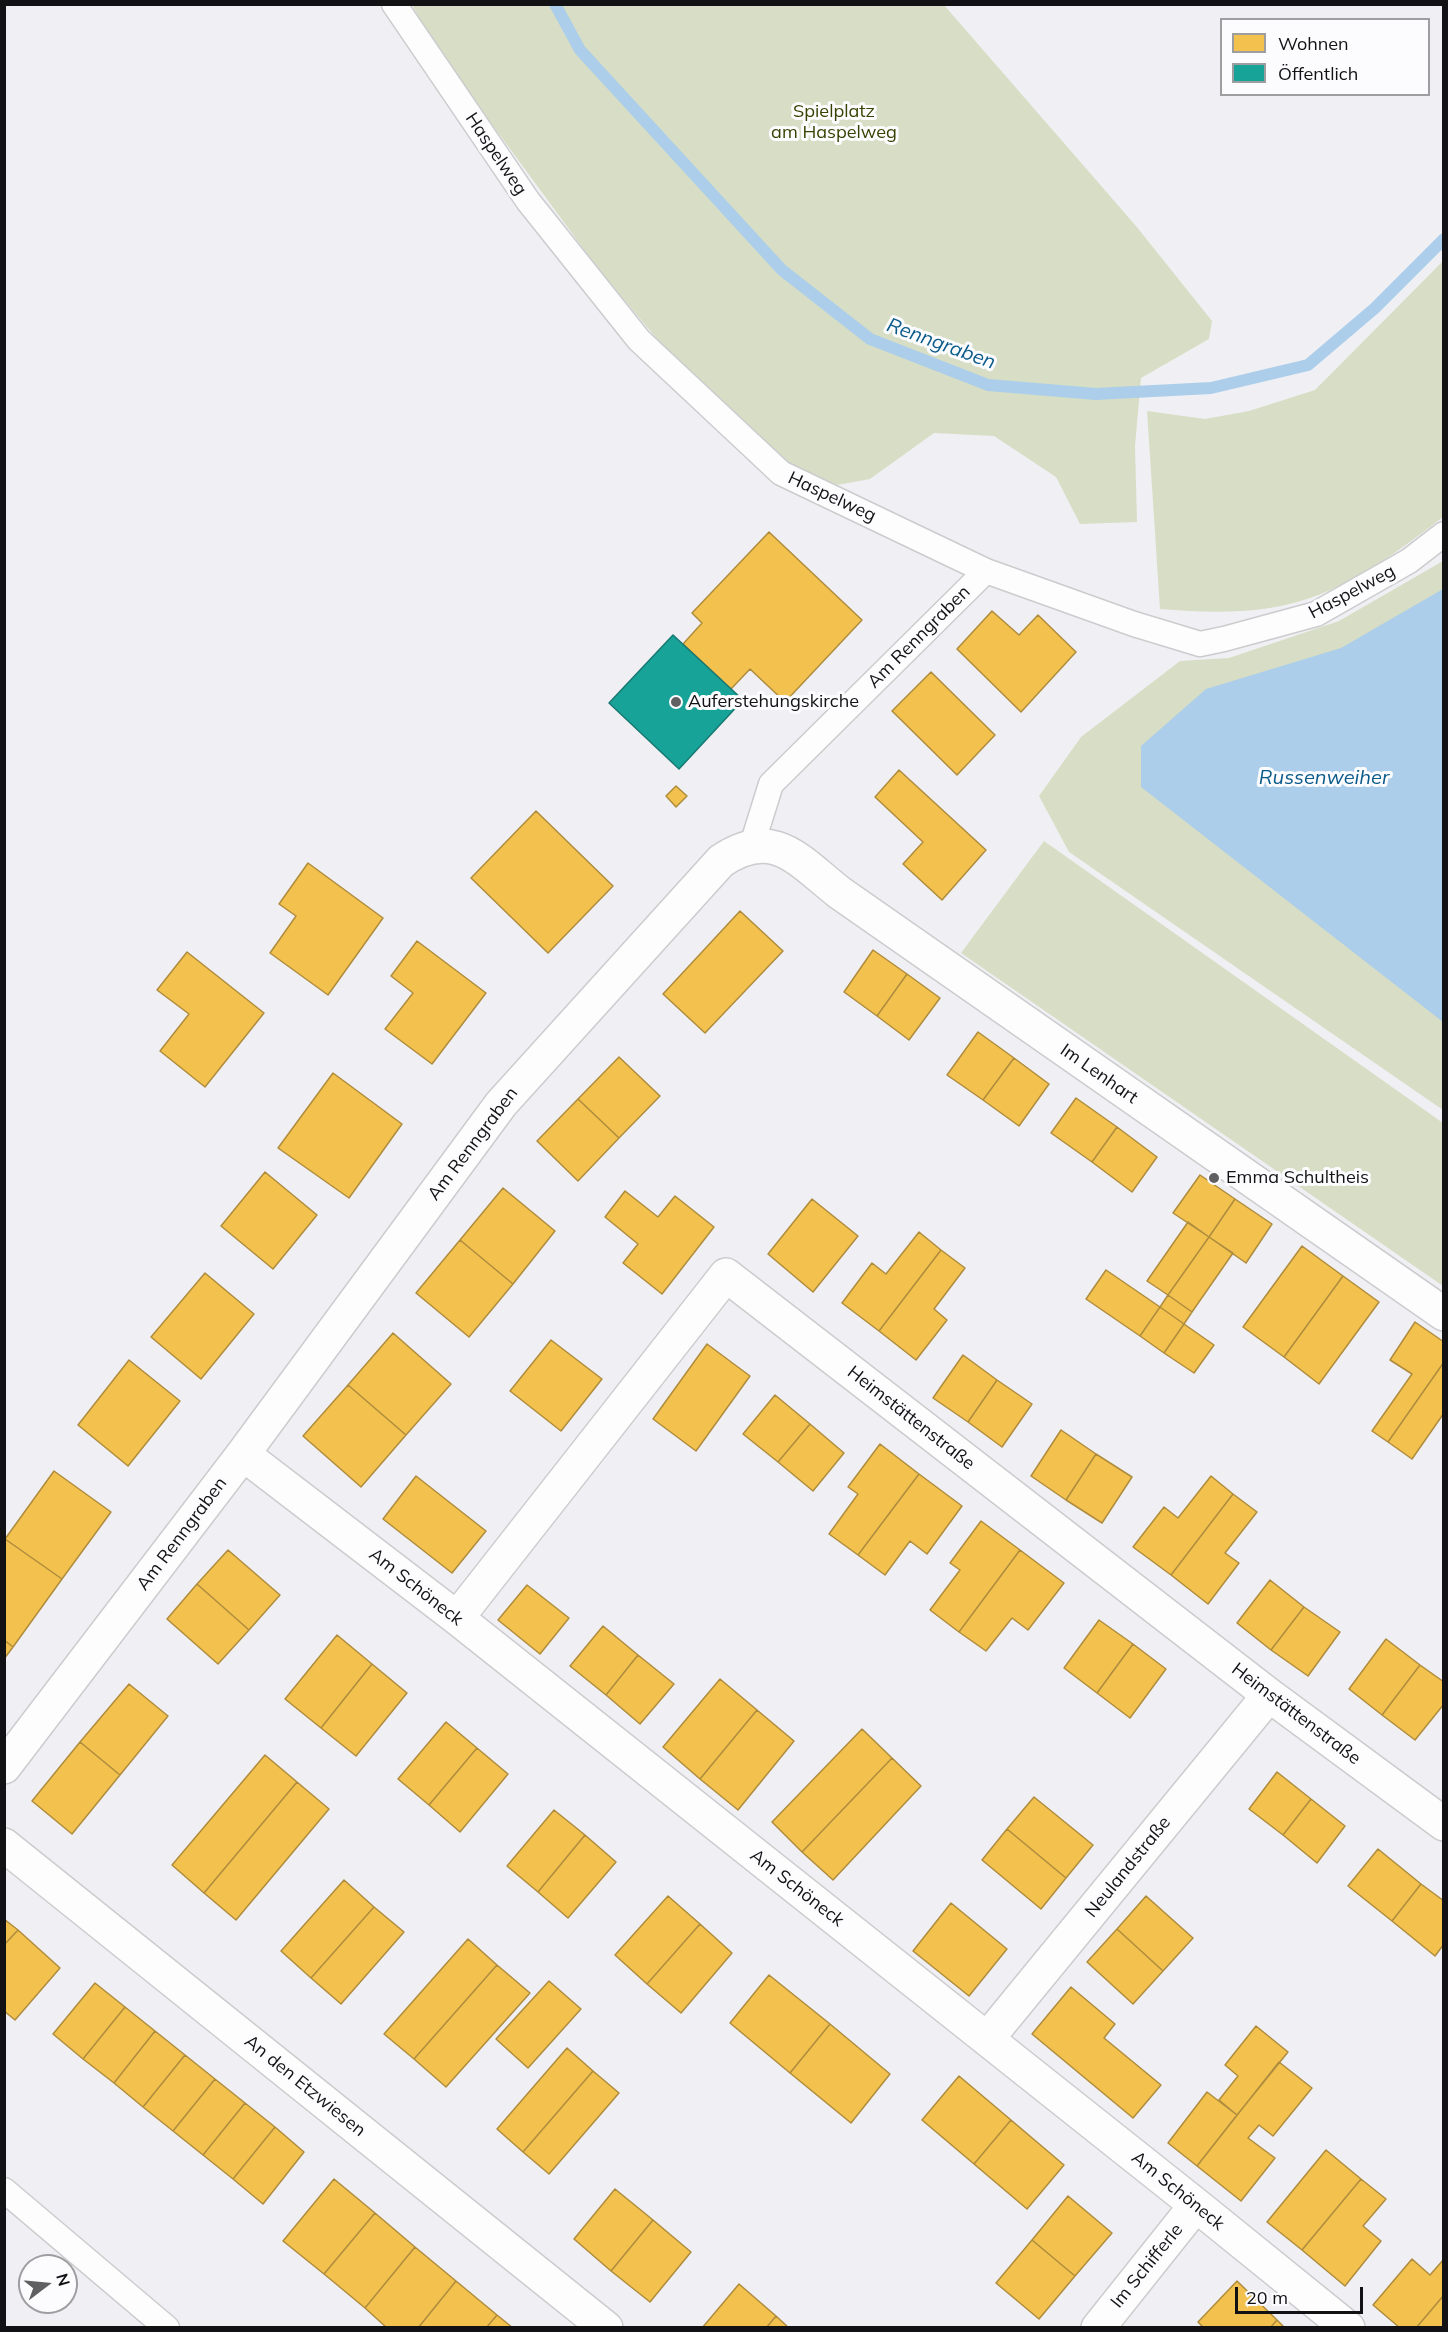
<!DOCTYPE html>
<meta charset="utf-8">
<style>
body{margin:0}
#map{position:relative;width:1448px;height:2332px;overflow:hidden;background:#f0f0f4;font-family:Mulish,sans-serif}
canvas{display:block}
.frame{position:absolute;inset:0;border:6px solid #121215;pointer-events:none}
.legend{position:absolute;left:1220px;top:18px;width:210px;height:78px;box-sizing:border-box;background:#fcfcff;border:2px solid #9e9ea1;margin:0;padding:8px 10px;list-style:none;font-size:18px;color:#121215}
.legend li{display:flex;align-items:center;gap:12px;height:30px}
.legend b{width:30px;border:2px solid #9e9ea1}
.north{position:absolute;left:18px;top:2254px;width:60px;height:60px;box-sizing:border-box;background:#fcfcff;border:2px solid #9e9ea1;border-radius:50%;rotate:74deg;font-size:16px;font-weight:700;line-height:24px;text-align:center;color:#121215}
.north::after{content:'';display:block;margin:auto;width:21px;height:27px;background:#606063;clip-path:polygon(50% 0,100% 100%,50% 72%,0 100%)}
.scale{position:absolute;left:1235px;top:2287px;width:128px;height:27px;box-sizing:border-box;border:3px solid #121215;border-top:0;padding-left:8px;font-size:18px;line-height:21px;white-space:nowrap;color:#121215;-webkit-text-stroke:4px #fcfcff;paint-order:stroke}
</style>
<div id="map">
<canvas width="1448" height="2332"></canvas>
<div class="frame"></div>
<ul class="legend">
<li><b style="height:16px;background:#f2c14e"></b>Wohnen</li>
<li><b style="height:16px;background:#17a398"></b>Öffentlich</li>
</ul>
<div class="north">N</div>
<div class="scale">20 m</div>
</div>
<script>
const g = document.querySelector('canvas').getContext('2d');
g.lineJoin = 'round';
function paint(path, color) {
  g.fillStyle = color;
  g.fill(path, 'evenodd');
}
function strokePath(path, color, width, dash) {
  g.strokeStyle = color;
  g.lineWidth = width;
  g.lineCap = dash ? 'butt' : 'round';
  g.setLineDash(dash || []);
  g.stroke(path);
}
function label(font, color, halo, rows, align = 'center') {
  g.font = font + ' Mulish,sans-serif';
  g.lineWidth = 6;
  g.setLineDash([]);
  g.textBaseline = 'middle';
  g.strokeStyle = halo;
  g.fillStyle = color;
  for (const [text, x, y, turn = 0] of rows) {
    g.save();
    g.translate(x, y);
    g.rotate((+turn || 0) * Math.PI / 180);
    g.textAlign = isNaN(turn) ? turn : align;
    if (halo) g.strokeText(text, 0, 0);
    g.fillText(text, 0, 0);
    g.restore();
  }
}
paint(new Path2D(`
 M412 5H944L1136 226 1212 321 1209 339 1141 378 1135 446 1137 522 1080 524 1056 477 994 436 934 433 870 479 837 485 785 461 673 358 599 270 441 55Z
 M1443 261V517C1403 548 1359 581 1310 598 1262 615 1210 613 1160 609L1147 411 1205 419 1249 411 1315 390Z
 M1443 561V1110L1069 852 1039 796 1081 737 1180 661 1229 658 1339 621Z
 M1044 841 1443 1123V1286L961 953Z`), '#d7dec5');
paint(new Path2D(`
 M1443 589V1022L1141 787V746L1206 689 1341 648Z`), '#acceea');
const homes = new Path2D(`
 M769 532 862 620 785 702 750 669 731 689 683 644 702 623 692 613Z
 M992 611 1019 635 1038 615 1076 652 1021 712 957 649Z
 M931 672 995 735 957 775 892 711Z
 M899 770 986 850 942 900 903 864 923 842 875 797Z
 M676 786 687 796 676 807 666 796Z
 M536 811 613 886 548 953 471 878Z
 M308 863 383 918 328 995 270 953 296 916 279 904Z
 M740 911 783 951 705 1033 663 994Z
 M417 941 486 993 432 1064 385 1029 413 993 391 976Z
 M873 950 907 974 877 1016 844 992Z
 M187 952 264 1013 205 1087 160 1051 189 1014 157 990Z
 M907 974 940 998 909 1040 877 1016Z
 M978 1032 1014 1058 983 1100 947 1075Z
 M619 1057 660 1096 619 1138 578 1099Z
 M1014 1058 1049 1084 1019 1126 983 1100Z
 M333 1073 402 1124 349 1198 278 1148Z
 M1076 1098 1117 1127 1092 1162 1051 1133Z
 M578 1099 619 1138 578 1181 537 1141Z
 M1117 1127 1157 1157 1132 1192 1092 1162Z
 M265 1172 317 1215 273 1269 221 1226Z
 M1200 1175 1235 1199 1209 1237 1173 1213Z
 M503 1188 555 1231 513 1284 460 1240Z
 M625 1191 658 1217 675 1196 714 1227 662 1294 623 1263 638 1244 605 1217Z
 M812 1199 858 1236 813 1292 768 1254Z
 M1235 1199 1272 1224 1246 1263 1209 1237Z
 M1188 1222 1209 1237 1168 1295 1147 1281Z
 M919 1232 941 1250 879 1331 842 1303 872 1263 886 1274Z
 M1209 1237 1233 1253 1192 1312 1168 1295Z
 M460 1240 513 1284 469 1337 416 1293Z
 M1302 1246 1343 1276 1284 1357 1243 1327Z
 M941 1250 965 1268 934 1309 947 1320 916 1360 879 1331Z
 M1106 1270 1160 1307 1140 1336 1086 1299Z
 M205 1273 254 1314 201 1379 151 1337Z
 M1343 1276 1379 1302 1319 1384 1284 1357Z
 M1168 1295 1192 1312 1184 1324 1160 1307Z
 M1160 1307 1184 1324 1164 1353 1140 1336Z
 M1415 1322 1444 1342V1362L1388 1442 1372 1431 1412 1374 1390 1360Z
 M1184 1324 1214 1345 1194 1373 1164 1353Z
 M393 1333 451 1384 406 1435 348 1385Z
 M551 1340 602 1379 561 1431 510 1391Z
 M707 1344 750 1376 696 1451 653 1419Z
 M963 1355 997 1380 968 1422 933 1398Z
 M129 1360 180 1401 128 1466 78 1425Z
 M1444 1362V1413L1412 1459 1388 1442Z
 M997 1380 1032 1404 1002 1447 968 1422Z
 M348 1385 406 1435 361 1487 303 1436Z
 M775 1395 810 1424 778 1462 743 1434Z
 M810 1424 844 1453 813 1491 778 1462Z
 M1061 1430 1096 1454 1066 1500 1031 1476Z
 M880 1444 919 1474 858 1555 829 1534 858 1494 848 1487Z
 M1096 1454 1132 1477 1102 1523 1066 1500Z
 M54 1471 111 1512 62 1579 5 1539Z
 M919 1474 962 1506 927 1554 910 1541 885 1575 858 1555Z
 M416 1476 486 1531 452 1573 383 1519Z
 M1211 1476 1233 1494 1171 1575 1133 1547 1164 1507 1178 1518Z
 M1233 1494 1257 1512 1225 1553 1239 1563 1208 1604 1171 1575Z
 M981 1521 1020 1550 959 1632 930 1610 960 1570 950 1563Z
 M5 1539 62 1579 13 1647 4 1640Z
 M228 1550 280 1595 249 1630 197 1584Z
 M1020 1550 1064 1583 1028 1630 1012 1618 986 1651 959 1632Z
 M1270 1580 1304 1607 1271 1650 1237 1623Z
 M197 1584 249 1630 218 1664 167 1619Z
 M527 1585 569 1618 540 1654 498 1620Z
 M1304 1607 1340 1632 1308 1676 1271 1650Z
 M1099 1620 1133 1644 1097 1693 1064 1668Z
 M603 1626 638 1655 606 1695 570 1666Z
 M337 1635 372 1664 321 1728 285 1699Z
 M1386 1639 1420 1665 1382 1715 1349 1689Z
 M4 1640 13 1647 4 1659Z
 M1133 1644 1166 1669 1130 1718 1097 1693Z
 M638 1655 674 1684 640 1724 606 1695Z
 M372 1664 407 1693 356 1756 321 1728Z
 M1420 1665 1444 1682V1704L1415 1740 1382 1715Z
 M720 1679 757 1710 700 1779 663 1747Z
 M129 1684 168 1716 120 1775 80 1742Z
 M757 1710 794 1741 738 1810 700 1779Z
 M446 1722 477 1748 429 1805 398 1779Z
 M862 1729 892 1758 802 1852 772 1822Z
 M80 1742 120 1775 72 1834 32 1801Z
 M477 1748 508 1774 460 1832 429 1805Z
 M265 1755 297 1782 204 1893 172 1865Z
 M892 1758 921 1786 833 1880 802 1852Z
 M1277 1772 1311 1799 1283 1835 1249 1809Z
 M297 1782 329 1809 236 1920 204 1893Z
 M1034 1797 1093 1845 1066 1878 1007 1829Z
 M1311 1799 1345 1826 1317 1863 1283 1835Z
 M554 1810 585 1835 538 1892 507 1866Z
 M1007 1829 1066 1878 1041 1909 982 1860Z
 M585 1835 616 1862 568 1918 538 1892Z
 M1378 1849 1421 1884 1392 1921 1348 1886Z
 M344 1880 374 1907 311 1978 281 1951Z
 M1421 1884 1444 1901V1944L1435 1956 1392 1921Z
 M668 1896 700 1924 647 1984 615 1955Z
 M1146 1896 1193 1938 1163 1971 1117 1929Z
 M951 1903 1007 1949 969 1996 913 1951Z
 M374 1907 404 1932 341 2004 311 1978Z
 M4 1919 18 1930 4 1945Z
 M700 1924 732 1953 681 2013 647 1984Z
 M1117 1929 1163 1971 1133 2004 1087 1962Z
 M18 1930 60 1968 15 2020 4 2011V1945Z
 M468 1939 497 1965 414 2059 384 2034Z
 M497 1965 530 1993 446 2087 414 2059Z
 M769 1975 830 2024 790 2073 730 2023Z
 M549 1981 581 2009 528 2068 496 2039Z
 M95 1983 125 2007 83 2059 53 2034Z
 M1071 1987 1115 2024 1104 2038 1161 2085 1133 2118 1032 2034Z
 M125 2007 155 2031 114 2083 83 2059Z
 M830 2024 890 2074 851 2123 790 2073Z
 M1256 2026 1288 2052 1237 2115 1219 2100 1238 2076 1225 2065Z
 M155 2031 185 2055 143 2107 114 2083Z
 M567 2048 593 2071 523 2152 497 2129Z
 M185 2055 215 2079 173 2131 143 2107Z
 M1279 2062 1312 2088 1273 2136 1259 2125 1248 2138 1275 2158 1241 2201 1197 2166Z
 M593 2071 619 2093 549 2174 523 2152Z
 M959 2076 1011 2120 974 2164 922 2120Z
 M215 2079 245 2103 203 2155 173 2131Z
 M1207 2092 1237 2115 1197 2166 1168 2143Z
 M245 2103 275 2127 233 2179 203 2155Z
 M1011 2120 1064 2165 1027 2209 974 2164Z
 M275 2127 304 2152 263 2204 233 2179Z
 M1326 2150 1361 2179 1302 2250 1267 2222Z
 M334 2179 375 2213 324 2274 283 2241Z
 M1361 2179 1386 2199 1363 2226 1381 2241 1345 2286 1302 2250Z
 M615 2189 653 2220 611 2271 574 2239Z
 M1068 2196 1112 2233 1075 2276 1032 2240Z
 M375 2213 415 2247 365 2308 324 2274Z
 M653 2220 691 2252 650 2302 611 2271Z
 M1032 2240 1075 2276 1039 2319 996 2283Z
 M415 2247 456 2281 418 2328H387L365 2308Z
 M1412 2259 1430 2275 1444 2259V2295L1416 2328H1400L1373 2305Z
 M456 2281 497 2315 486 2328H418Z
 M1237 2281 1277 2320 1270 2328H1204L1198 2322Z
 M739 2284 776 2316 766 2328H702Z
 M1444 2295V2328H1416Z
 M497 2315 513 2328H486Z
 M776 2316 789 2328H766Z
 M1277 2320 1285 2328H1270Z`);
paint(homes, '#f2c14e');
strokePath(homes, '#af8c3d', 1.5);
const public = new Path2D(`
 M673 635 743 700 679 769 609 703Z`);
paint(public, '#17a398');
strokePath(public, '#167871', 1.5);
strokePath(new Path2D(`
 M555 4 580 50 782 270 870 339 988 385 1096 394 1211 388 1308 365 1375 308 1444 239`), '#acceea', 12);
const lane = new Path2D(`
 M394 4 528 201 639 340 781 473 986 571 1134 624 1200 644 1224 639 1316 614 1409 561 1444 534
 M752 845 771 784 986 571
 M4 2190 167 2328`);
const street = new Path2D(`
 M243 1454 457 1618 1196 2205 1348 2328
 M457 1618 726 1275 1269 1695 1444 1824
 M4 1767 243 1454 501 1104 721 861C774 825 799 861 840 893L1444 1314
 M4 1845 606 2328
 M987 2039 1269 1695
 M1098 2328 1196 2205`);
strokePath(lane, '#cccccf', 27);
strokePath(street, '#cccccf', 36);
strokePath(lane, '#fdfdfd', 24);
strokePath(street, '#fdfdfd', 33);
for (const [x, y, r, color] of [
 [676,702,6,"#606063"],
 [1214,1178,6,"#606063"]
]) {
  const dot = new Path2D();
  dot.arc(x, y, r, 0, 2 * Math.PI);
  g.fillStyle = color;
  g.fill(dot);
  strokePath(dot, '#fcfcff', 2);
}
label('18px', '#374200', '#fcfcff', [
 ["Spielplatz",834,112],
 ["am Haspelweg",834,133]
]);
label('18px', '#121215', '#fcfcff', [
 ["Haspelweg",496,154,56],
 ["Haspelweg",832,497,25],
 ["Haspelweg",1352,592,-28],
 ["Am Renngraben",919,637,-45],
 ["Im Lenhart",1099,1074,35],
 ["Am Renngraben",473,1144,-53],
 ["Heimstättenstraße",911,1418,38],
 ["Am Renngraben",182,1534,-53],
 ["Am Schöneck",416,1587,38],
 ["Heimstättenstraße",1296,1714,37],
 ["Neulandstraße",1128,1867,-51],
 ["Am Schöneck",797,1888,38],
 ["An den Etzwiesen",305,2086,39],
 ["Am Schöneck",1178,2191,39],
 ["Im Schifferle",1147,2266,-51]
]);
label('18px', '#121215', '#fcfcff', [
 ["Auferstehungskirche",688,702],
 ["Emma Schultheis",1226,1178]
], 'left');
label('italic 20px', '#0a5a8a', '#fcfcff', [
 ["Renngraben",941,344,20],
 ["Russenweiher",1324,778]
]);
</script>
